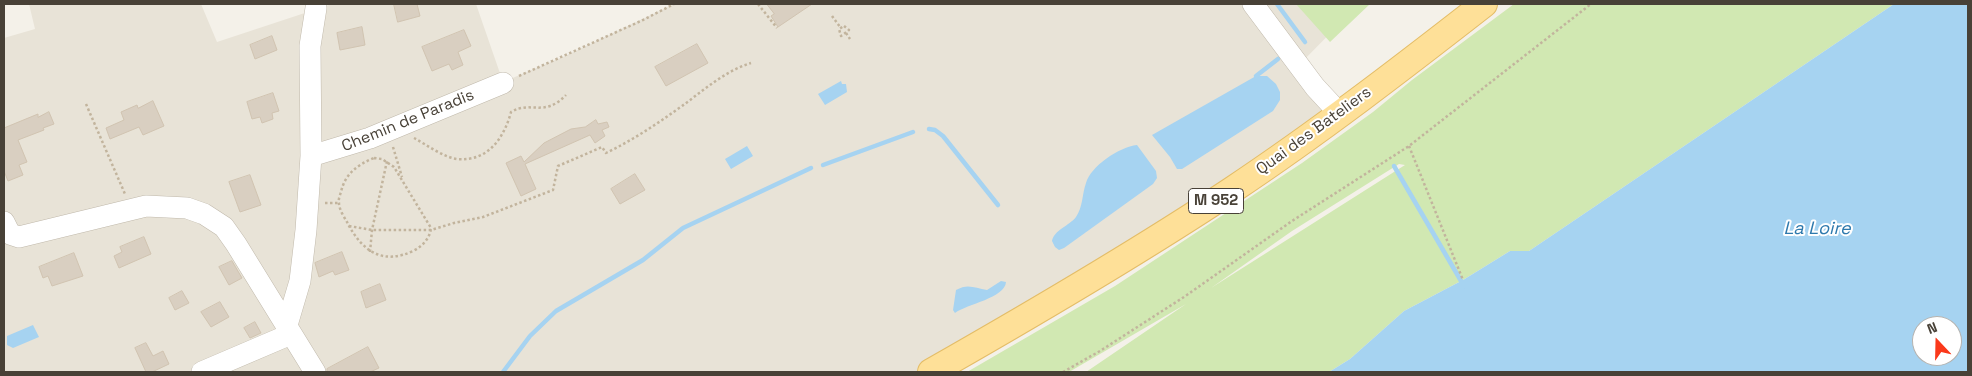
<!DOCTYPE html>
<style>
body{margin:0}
#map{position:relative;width:1972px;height:376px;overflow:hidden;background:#f4f1e9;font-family:"Space Grotesk",sans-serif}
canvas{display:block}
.frame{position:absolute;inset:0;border:5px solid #484137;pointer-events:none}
.north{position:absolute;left:1912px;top:316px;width:50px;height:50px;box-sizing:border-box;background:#fff;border:1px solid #b6b3af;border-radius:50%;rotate:339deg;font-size:14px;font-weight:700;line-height:20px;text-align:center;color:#484137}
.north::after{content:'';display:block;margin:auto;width:18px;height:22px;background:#fa391b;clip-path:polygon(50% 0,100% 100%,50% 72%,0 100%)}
</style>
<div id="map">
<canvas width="1972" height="376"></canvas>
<div class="frame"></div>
<div class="north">N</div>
</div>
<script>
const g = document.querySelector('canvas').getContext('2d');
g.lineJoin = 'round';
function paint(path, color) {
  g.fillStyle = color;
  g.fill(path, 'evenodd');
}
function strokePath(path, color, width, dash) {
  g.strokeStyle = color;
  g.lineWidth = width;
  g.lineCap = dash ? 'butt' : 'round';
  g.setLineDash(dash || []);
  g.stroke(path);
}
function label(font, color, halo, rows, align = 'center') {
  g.font = font + ' "Space Grotesk",sans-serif';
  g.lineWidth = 4;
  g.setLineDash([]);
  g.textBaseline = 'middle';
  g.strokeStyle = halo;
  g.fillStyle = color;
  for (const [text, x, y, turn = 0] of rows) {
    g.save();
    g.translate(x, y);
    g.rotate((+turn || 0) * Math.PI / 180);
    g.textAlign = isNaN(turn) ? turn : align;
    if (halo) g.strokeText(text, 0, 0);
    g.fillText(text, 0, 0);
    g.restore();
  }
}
paint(new Path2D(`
 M29 4H201L217 42 332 4H476L503 82 565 56 674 4H1359L1299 65 1340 114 931 372H4V38L35 29Z`), '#e8e3d7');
paint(new Path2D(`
 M1296 4H1370L1330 42Z
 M1514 4H1894L1529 251H1510L1463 280 1404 311 1350 359 1329 372H1086L1186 304 1069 372H967L1115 286 1302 163 1373 112 1412 80ZM1399 164 1405 165 1211 288 1292 231Z`), '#d1e8b2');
paint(new Path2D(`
 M1894 4H1968V372H1329L1350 359 1404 311 1463 280 1510 251H1529ZM1922 326H1952V356H1922Z
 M1256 76H1267L1276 84 1280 92V100L1273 111 1182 169H1177L1170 157 1152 135Z
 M841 81 842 84H846L847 92 825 105 818 94Z
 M1137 145 1156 171 1157 178 1153 184 1064 248 1059 250 1055 247 1052 241C1054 230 1069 226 1076 217 1083 207 1082 194 1086 183 1091 166 1119 147 1137 145Z
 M747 146 753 156 731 169 725 159Z
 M1001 281 1006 282C1005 298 967 304 955 313L953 310 956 290C968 283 975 288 987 290Z
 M33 325 39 337 13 348 7 345V336Z`), '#a6d3f1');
strokePath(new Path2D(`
 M1277 4 1305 42
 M1256 76 1278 59
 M929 129 935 130 943 136 998 205
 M823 165 913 132
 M1394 166 1464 286
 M503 372 530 336 556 311 643 260 683 228 811 168`), '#a6d3f1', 4.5);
const building = new Path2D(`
 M394 4H417L420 16 398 22Z
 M767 4H812L778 27 771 16 774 14Z
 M362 27 365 45 340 50 337 33Z
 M464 30 471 46 458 52 463 65 452 70 449 64 432 71 422 47Z
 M272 36 277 50 255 59 250 45Z
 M697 44 708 63 666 86 655 67Z
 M273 93 279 111 272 113 273 119 262 123 260 117 252 119 247 102Z
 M153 101 164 126 143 135 139 127 110 139 106 128 124 120 121 112 137 105 138 108Z
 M49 112 54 124 43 128 44 130 18 140 27 162 19 165 23 175 8 181 4 171V128L38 114V117Z
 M596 120 598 124 607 122 609 127 602 130 605 136 595 143 590 135 525 164 536 189 521 196 506 163 521 156 524 162 544 143 571 129 585 127Z
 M635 174 645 190 620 204 611 189Z
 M250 175 261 205 240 212 229 182Z
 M144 237 151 254 119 268 114 256 122 252 120 247Z
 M342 252 349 270 335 275 333 271 319 277 315 263Z
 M74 253 83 276 52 286 48 276 43 278 39 267Z
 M232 261 242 278 229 285 219 267Z
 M380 284 386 300 366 308 361 292Z
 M182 291 189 303 175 310 169 298Z
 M220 302 229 317 211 327 201 312Z
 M255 322 261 333 250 338 244 328Z
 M146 343 153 356 163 351 169 364 152 372H146L135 348Z
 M368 347 379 368 370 372H327V369Z`);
paint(building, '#d9cfc1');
strokePath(building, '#d1c4b1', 1);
const minor = new Path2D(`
 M1253 4 1315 87 1340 114
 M311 156 370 138 503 83
 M4 222 10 234 19 237 146 206 187 208 204 214 224 227 236 244 315 372
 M287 325 300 281 306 230 311 156 310 46 316 8
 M202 372 291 334`);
const major = new Path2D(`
 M931 372C1033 314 1134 255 1232 190 1319 132 1402 68 1484 4`);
strokePath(minor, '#c0b9ab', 22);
strokePath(major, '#e4bd67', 28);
strokePath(new Path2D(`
 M758 4 777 28
 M832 16 840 27
 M844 26 849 30 841 36 839 29Z
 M846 33 850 39
 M519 76 643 20 674 4
 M86 104 125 194
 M414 138C427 145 443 157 457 159 488 162 504 138 511 112 531 100 544 118 566 95
 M1409 146 1463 280
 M393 147 402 177
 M374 158 382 159 394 167 431 228C430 238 423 246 413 251 383 265 363 252 348 224 345 218 339 210 339 203 338 200 340 195 341 192 345 174 357 165 374 158Z
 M325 203H338
 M349 226 372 230H431L454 223 483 217 553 190 558 166 602 147 606 153C633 140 657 124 682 106 704 90 725 71 751 63
 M370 252 372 230 387 161
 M1063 372 1100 351 1184 297 1292 221 1409 146 1591 4`), '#c2b49d', 2.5, [2.5, 2.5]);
strokePath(minor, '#fff', 21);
strokePath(major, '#fee098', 26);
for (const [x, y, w] of [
 [1216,201,55]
]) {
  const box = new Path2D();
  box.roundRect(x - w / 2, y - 12.5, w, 25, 4);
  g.fillStyle = '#fff';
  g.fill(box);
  strokePath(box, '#484137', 1);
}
label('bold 15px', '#484137', null, [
 ["M 952",1216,201]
]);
label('16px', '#484137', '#fff', [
 ["Chemin de Paradis",408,121,-22],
 ["Quai des Bateliers",1314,131,-36]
]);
label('italic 18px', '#2e79ad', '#fff', [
 ["La Loire",1817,229]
]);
</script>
